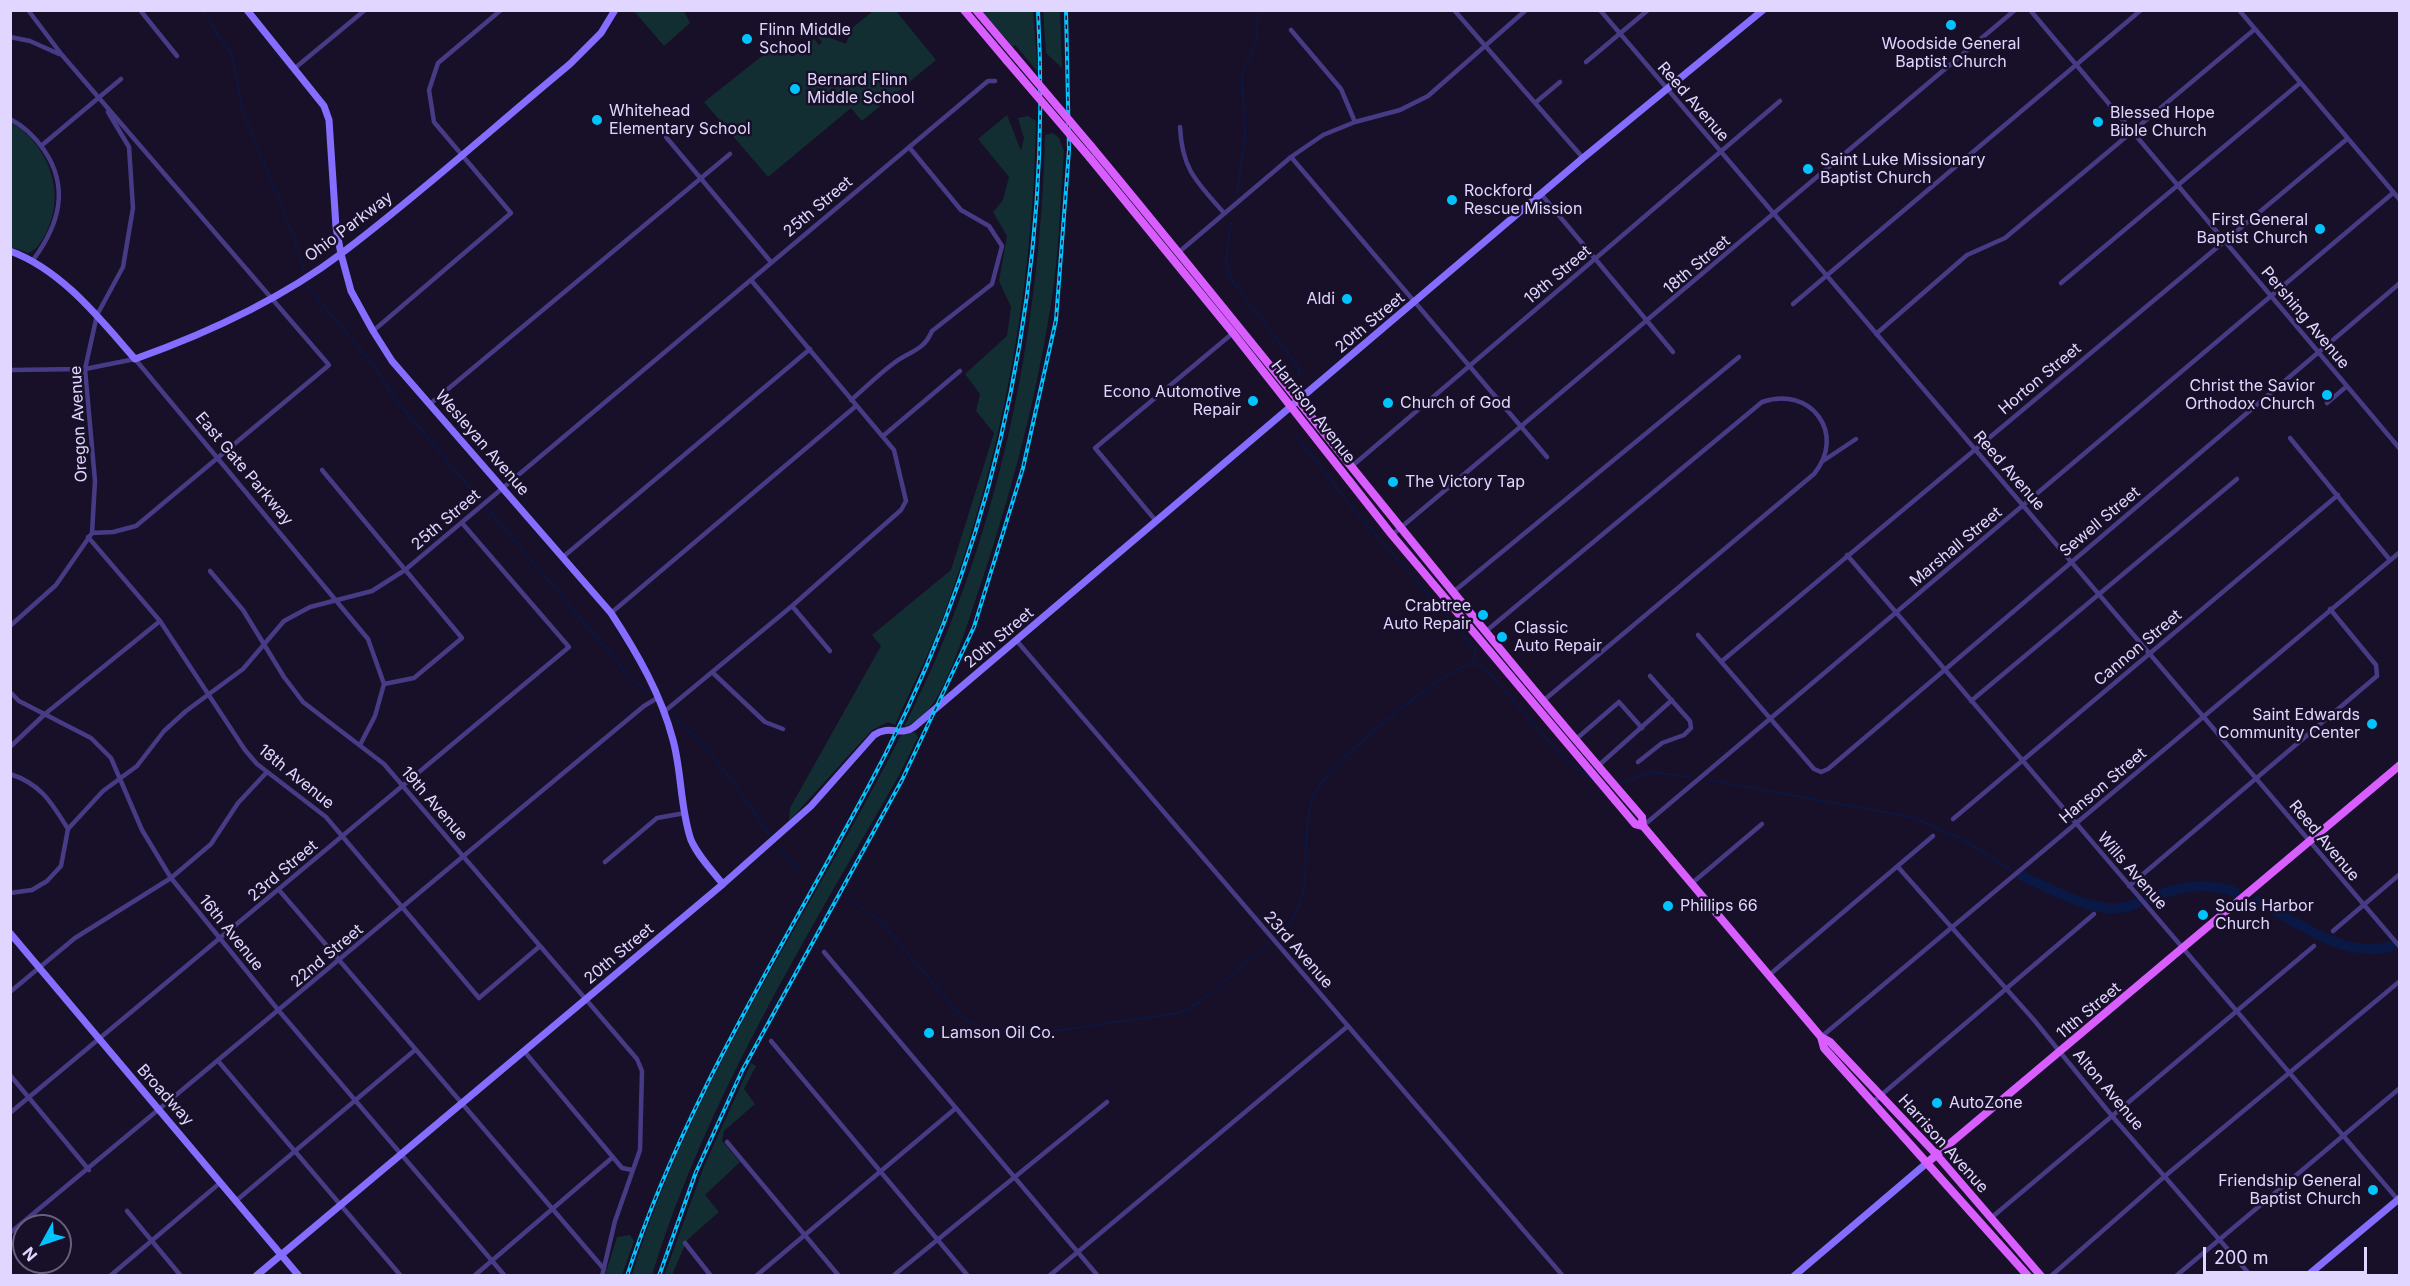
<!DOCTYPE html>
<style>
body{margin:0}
#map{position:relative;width:2410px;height:1286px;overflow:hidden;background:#171028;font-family:Inter,sans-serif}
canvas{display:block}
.frame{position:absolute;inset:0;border:12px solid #e1d6ff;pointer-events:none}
.north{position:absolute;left:12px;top:1214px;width:60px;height:60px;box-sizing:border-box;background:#171028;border:2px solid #685f7e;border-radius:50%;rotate:230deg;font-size:16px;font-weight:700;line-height:24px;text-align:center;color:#e1d6ff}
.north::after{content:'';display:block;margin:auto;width:21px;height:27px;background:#03c3ff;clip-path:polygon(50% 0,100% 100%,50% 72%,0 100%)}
.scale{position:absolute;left:2203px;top:1247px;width:164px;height:27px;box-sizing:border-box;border:3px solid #e1d6ff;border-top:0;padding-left:8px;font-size:18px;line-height:21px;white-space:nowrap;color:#e1d6ff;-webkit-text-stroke:4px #171028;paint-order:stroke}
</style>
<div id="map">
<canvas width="2410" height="1286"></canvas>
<div class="frame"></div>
<div class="north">N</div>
<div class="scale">200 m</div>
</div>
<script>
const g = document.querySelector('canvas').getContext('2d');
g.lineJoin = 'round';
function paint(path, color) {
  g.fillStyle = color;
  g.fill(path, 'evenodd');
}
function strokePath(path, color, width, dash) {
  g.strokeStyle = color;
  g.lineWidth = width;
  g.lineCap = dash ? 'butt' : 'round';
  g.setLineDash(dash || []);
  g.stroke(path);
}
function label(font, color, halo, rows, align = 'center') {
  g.font = font + ' Inter,sans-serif';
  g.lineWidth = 5;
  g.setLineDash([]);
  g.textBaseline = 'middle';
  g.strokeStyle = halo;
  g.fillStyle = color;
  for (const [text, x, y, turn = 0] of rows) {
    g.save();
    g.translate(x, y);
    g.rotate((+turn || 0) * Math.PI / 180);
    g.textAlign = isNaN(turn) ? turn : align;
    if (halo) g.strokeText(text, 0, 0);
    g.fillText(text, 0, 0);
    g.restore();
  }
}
paint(new Path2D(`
 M634 11H684L690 23 664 46Z
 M873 11H896L936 60 862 121 851 108 768 177 704 102 776 45H781L792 57 814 39 819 45 822 42 817 36 820 34 846 44 852 28Z
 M982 11H1033L1038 72 1015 45 1013 47Z
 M1043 11H1060L1062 68 1046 53Z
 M1007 115 1021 151 1024 138 1018 118 1028 116 1036 121C1033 293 1001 463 940 625 927 658 910 691 895 725L888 722 872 730 789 821 790 808 881 646 872 635 951 570 994 433 976 411 980 394 965 374 1007 336 1011 307 999 281 1007 236 993 212 1003 200 1009 177 978 139Z
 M11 122C48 145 67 192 46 233 42 241 37 250 28 253L11 247Z
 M1053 133 1059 138 1064 151C1060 204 1059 258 1050 310 1034 410 1007 508 974 604 964 635 950 678 932 705 927 713 913 724 904 727 997 545 1040 338 1045 135Z
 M915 732 918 737 898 777C806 938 707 1097 652 1275H632C692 1082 810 914 901 735Z
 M751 1063 756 1066 744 1089 755 1104 724 1131 722 1141 740 1162 705 1195 719 1212 687 1240 672 1275 664 1276 704 1166Z
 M630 1235 634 1241 622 1275H605L617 1237Z`), '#132e32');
strokePath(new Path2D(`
 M202 10 232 56 242 109 292 232 304 269
 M1237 194 1245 136 1242 74 1257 40 1258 10
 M1231 222 1226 259 1231 279 1298 367 1300 376
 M307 286 372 363 396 400 481 501
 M1293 431 1346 500 1476 650 1473 662
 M487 508 630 677 649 693
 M1474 664 1484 667 1564 758 1593 780
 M673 716C714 751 741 793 771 837
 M1709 780 1911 817 1960 838 2011 870
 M1621 783 1652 772 1690 777
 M779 848 802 872
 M852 901 877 918 964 1019 983 1029 1013 1034 1054 1031 1179 1013 1199 1003 1270 942
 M1277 937C1323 896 1295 845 1314 795 1323 768 1445 667 1473 663`), '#0a1846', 1.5);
strokePath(new Path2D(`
 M2022 876C2053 889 2103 921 2137 903
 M2149 898C2177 887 2206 881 2235 892
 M2257 901C2296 921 2346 961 2391 946`), '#0a1846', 10);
strokePath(new Path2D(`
 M28 10 62 55 329 365 136 526 113 532 92 533
 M140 10 177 56
 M1454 10 1583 158
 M1600 10 2400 947
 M2030 10 2400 449
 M2239 10 2400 200
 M1291 30 1341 89 1355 122
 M10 37 30 41 59 54
 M1586 62 1648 10
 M295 68 365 10
 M1535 103 1560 82
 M10 119C24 126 35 137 44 150 70 188 59 225 33 260
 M1180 127C1182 170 1197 182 1224 213
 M666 137 771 262
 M41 146 121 79
 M1291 157 1547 457
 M1541 194 1673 352
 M1179 252 1291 157 1323 135 1355 122 1400 110 1428 96 1526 10
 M2061 283 2300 83
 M1793 304 2141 10
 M373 331 511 213 434 122 429 90 438 63 501 10
 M1876 334 1967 255 2005 238 2255 29
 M10 370 85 369 135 359 368 639 384 684 375 716 361 743
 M851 400C865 388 879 374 894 363 909 351 923 352 932 331L992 284 1002 246 989 226 961 210 909 147
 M2327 403 2347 386
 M430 404 730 154
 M883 436 960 371
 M2290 438 2390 560
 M1823 461 1856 439
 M1351 467 1780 101
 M322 470 462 638 414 678 384 684
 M1156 521 1095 448 1233 333
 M1392 535 2015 10
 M88 537 160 621 245 750 257 764 326 817 479 998 540 946
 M1847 555 2399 1201
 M563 557 810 349
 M210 571 243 610 284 677 303 702 384 764 637 1059 642 1071 640 1150 615 1221 602 1276
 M1452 593 1739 357
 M792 606 830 651
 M611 613 856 406
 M10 626 56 585 92 533 95 481 85 369 97 315 123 267 133 208 129 147 108 112
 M1485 632 1762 402C1811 385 1847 434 1814 474L1543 701
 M1698 635 1814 769 1821 772 1828 769 2400 283
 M1016 640 1563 1276
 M1722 661 2347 139
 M712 672 765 722 783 729
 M10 692 19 701 91 738 111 758 142 830 171 878 279 1011 505 1276
 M1971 701 2237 479
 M665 711 792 606 901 510 906 501 894 450 751 280
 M1575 740 1619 702 1642 728
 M10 747 45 714 160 621
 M1638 762 1662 743 1684 735 1691 728 1690 721 1650 676
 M1598 766 1672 700
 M10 774C41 784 51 802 68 829
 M1953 819 2338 495
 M1643 826 2393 193
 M605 862 657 818 685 813
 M1898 867 2034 1020 2112 1116 2251 1276
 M1691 884 1762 824
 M2129 886 2377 676 2376 665 2330 609
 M279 890 604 1269
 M10 893 32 890 47 881 61 866 68 829 103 791 137 766 164 731 186 711 243 669 284 621 310 607 372 591 405 570 988 81H995
 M2333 931 2400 874
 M824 952 1098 1276
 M1768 976 1933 836
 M10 992 75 938 171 878 211 844 238 803 267 772
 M1821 1037 2400 552
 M771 1041 968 1276
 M524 1051 622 1168 632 1170
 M219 1062 401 1276
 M10 1075 89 1170
 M1873 1102 2094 914
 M10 1113 569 647 462 523
 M727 1142 839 1276
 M237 1200 415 1050
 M127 1211 181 1276
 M1991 1218 2314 946
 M10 1233 644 706 659 697
 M685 1243 711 1276
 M110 1276 221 1182
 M474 1276 613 1157
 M756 1276 956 1108
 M893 1276 1107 1102
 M1049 1276 1348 1026
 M2051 1276 2165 1176 2400 981
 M2176 1276 2400 1088`), '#483b86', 4.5);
strokePath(new Path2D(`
 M247 10 324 106 329 120 336 227 341 254 351 291 373 331 392 361 611 613C637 653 661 694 673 740 682 773 680 808 691 840 698 856 712 871 723 884
 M10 251C62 270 100 319 135 359 208 333 280 300 342 253 420 194 494 127 570 64L601 33 615 10
 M10 933 299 1276
 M256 1276 723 884 811 806 874 735C890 724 901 737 914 727L1583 158 1763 10
 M1794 1276 1928 1162
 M2307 1276 2400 1198`), '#856eff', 7);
strokePath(new Path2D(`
 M964 10 1007 61
 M976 10 1014 55
 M1091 146C1276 369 1452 598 1642 817L1643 826
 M1090 158 1233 333 1392 535 1635 824 1643 826 1821 1037 1830 1042 1936 1154 2041 1276
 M1821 1037 1824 1048 2028 1276
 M1928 1162 2400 765`), '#d95eff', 8);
const rail = new Path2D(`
 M627 1276C688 1088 797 927 886 753 1002 525 1052 266 1038 10
 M659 1276 696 1172 742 1071 902 780 974 627 1023 468 1056 320 1069 150 1066 10`);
strokePath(rail, '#03c3ff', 4);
strokePath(rail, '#171028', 1.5, [4.5]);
strokePath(new Path2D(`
 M1014 55 1091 146
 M1007 61 1090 158`), '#d95eff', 8);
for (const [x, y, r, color] of [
 [1951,25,6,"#03c3ff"],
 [747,39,6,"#03c3ff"],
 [795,89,6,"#03c3ff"],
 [597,120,6,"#03c3ff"],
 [2098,122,6,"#03c3ff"],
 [1808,169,6,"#03c3ff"],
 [1452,200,6,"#03c3ff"],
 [2320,229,6,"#03c3ff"],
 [1347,299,6,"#03c3ff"],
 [2327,395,6,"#03c3ff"],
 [1253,401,6,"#03c3ff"],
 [1388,403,6,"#03c3ff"],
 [1393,482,6,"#03c3ff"],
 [1483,615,6,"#03c3ff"],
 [1502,637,6,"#03c3ff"],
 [2372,724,6,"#03c3ff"],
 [1668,906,6,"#03c3ff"],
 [2203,915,6,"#03c3ff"],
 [929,1033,6,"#03c3ff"],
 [1937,1103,6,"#03c3ff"],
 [2373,1190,6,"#03c3ff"]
]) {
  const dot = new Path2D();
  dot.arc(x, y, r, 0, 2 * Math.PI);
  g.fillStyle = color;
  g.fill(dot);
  strokePath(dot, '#171028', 2);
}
label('16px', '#e1d6ff', '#171028', [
 ["Flinn Middle",759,30],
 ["School",759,48],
 ["Woodside General",1951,44,"center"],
 ["Baptist Church",1951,62,"center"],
 ["Bernard Flinn",807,80],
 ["Middle School",807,98],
 ["Whitehead",609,111],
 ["Elementary School",609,129],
 ["Blessed Hope",2110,113],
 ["Bible Church",2110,131],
 ["Saint Luke Missionary",1820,160],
 ["Baptist Church",1820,178],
 ["Rockford",1464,191],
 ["Rescue Mission",1464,209],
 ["First General",2308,220,"right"],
 ["Baptist Church",2308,238,"right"],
 ["Aldi",1335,299,"right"],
 ["Christ the Savior",2315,386,"right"],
 ["Orthodox Church",2315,404,"right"],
 ["Econo Automotive",1241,392,"right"],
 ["Repair",1241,410,"right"],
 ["Church of God",1400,403],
 ["The Victory Tap",1405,482],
 ["Crabtree",1471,606,"right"],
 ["Auto Repair",1471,624,"right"],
 ["Classic",1514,628],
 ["Auto Repair",1514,646],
 ["Saint Edwards",2360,715,"right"],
 ["Community Center",2360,733,"right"],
 ["Phillips 66",1680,906],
 ["Souls Harbor",2215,906],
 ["Church",2215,924],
 ["Lamson Oil Co.",941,1033],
 ["AutoZone",1949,1103],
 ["Friendship General",2361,1181,"right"],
 ["Baptist Church",2361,1199,"right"]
], 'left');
label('16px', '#e1d6ff', '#171028', [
 ["Reed Avenue",1693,102,49],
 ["25th Street",818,207,-40],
 ["Ohio Parkway",349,227,-37],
 ["18th Street",1697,265,-40],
 ["19th Street",1558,275,-40],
 ["Pershing Avenue",2305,318,50],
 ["20th Street",1370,323,-40],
 ["Horton Street",2040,379,-40],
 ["Harrison Avenue",1313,412,52],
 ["Oregon Avenue",79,424,-93],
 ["Wesleyan Avenue",482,443,49],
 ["East Gate Parkway",244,469,50],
 ["Reed Avenue",2009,471,49],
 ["25th Street",446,520,-40],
 ["Sewell Street",2100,522,-40],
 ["Marshall Street",1956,547,-40],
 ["20th Street",999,638,-40],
 ["Cannon Street",2138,648,-40],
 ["18th Avenue",296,777,39],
 ["Hanson Street",2103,786,-40],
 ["19th Avenue",434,804,49],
 ["Reed Avenue",2324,841,50],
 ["23rd Street",283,871,-40],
 ["Wills Avenue",2132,871,49],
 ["16th Avenue",231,933,51],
 ["23rd Avenue",1298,950,49],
 ["20th Street",619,954,-40],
 ["22nd Street",327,956,-40],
 ["11th Street",2089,1011,-40],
 ["Alton Avenue",2108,1090,50],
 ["Broadway",165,1095,48],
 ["Harrison Avenue",1943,1144,48]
]);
</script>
